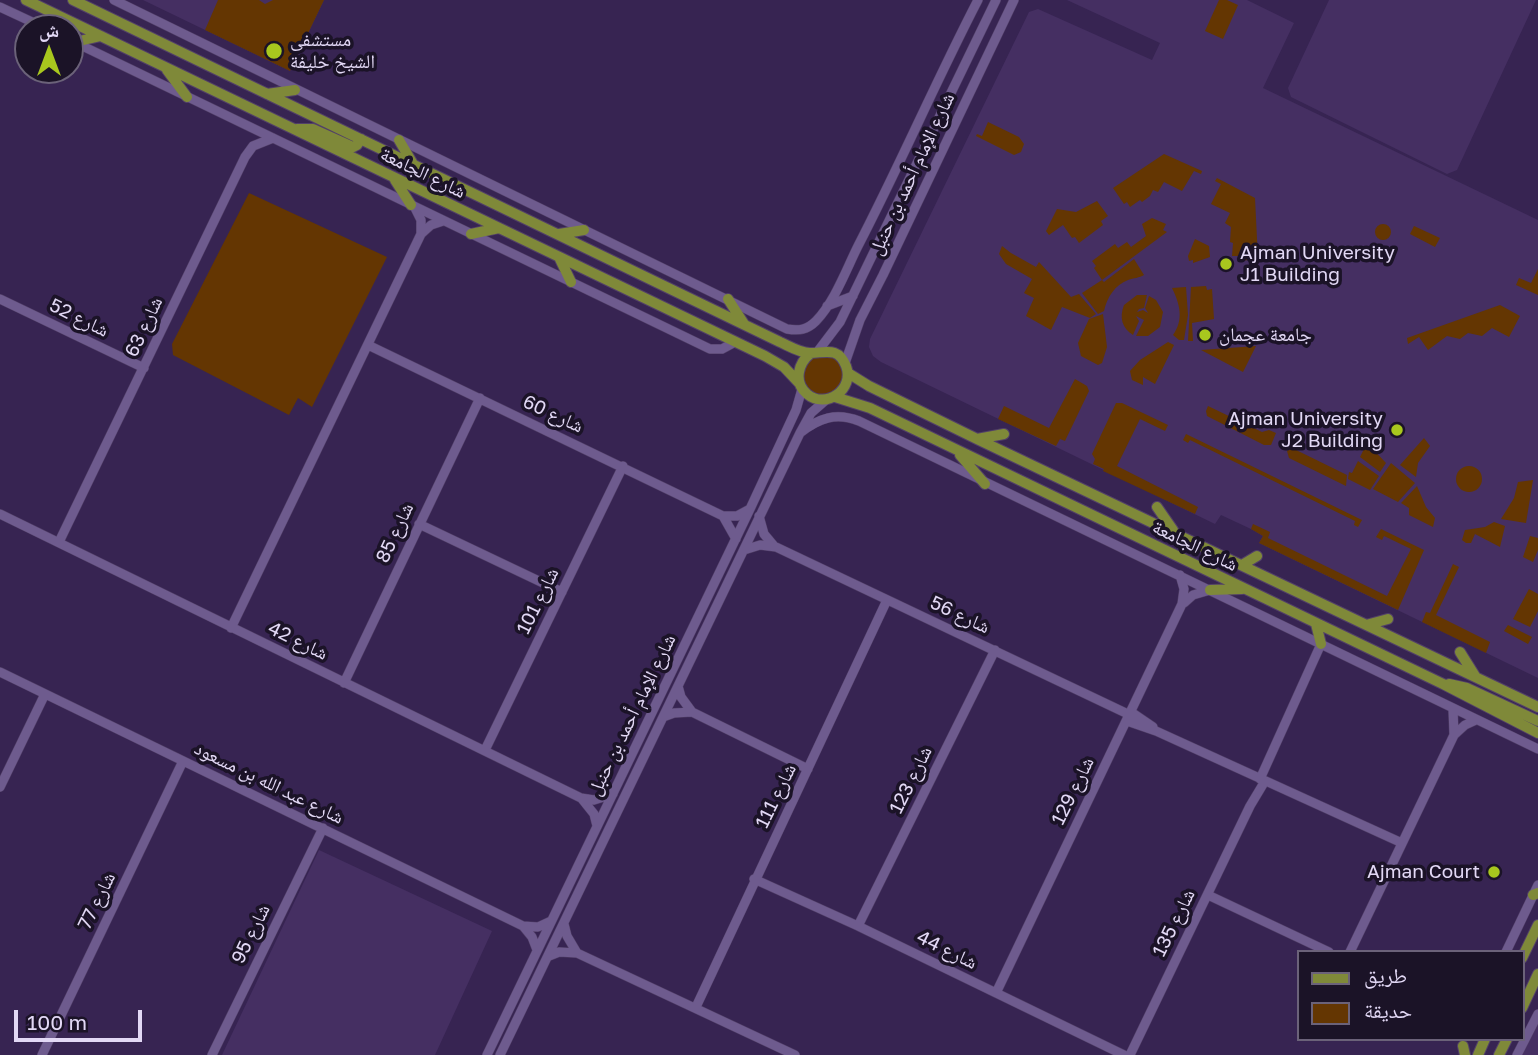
<!DOCTYPE html>
<meta charset="utf-8">
<style>
body{margin:0}
#map{position:relative;width:1538px;height:1055px;overflow:hidden;background:#372452;font-family:"Golos Text","Noto Naskh Arabic",sans-serif}
canvas{display:block}
.legend{position:absolute;left:1297px;top:950px;width:228px;height:91px;box-sizing:border-box;background:#1b1327;border:2px solid #6b6279;margin:0;padding:9px 12px;list-style:none;font-size:21px;color:#e2d8f5}
.legend li{display:flex;align-items:center;gap:14px;height:35px}
.legend b{width:35px;border:2px solid #6b6279}
.north{position:absolute;left:14px;top:14px;width:70px;height:70px;box-sizing:border-box;background:#1b1327;border:2px solid #6b6279;border-radius:50%;rotate:0deg;font-size:19px;font-weight:700;line-height:28px;text-align:center;color:#e2d8f5}
.north::after{content:'';display:block;margin:auto;width:24px;height:32px;background:#a8c71e;clip-path:polygon(50% 0,100% 100%,50% 72%,0 100%)}
.scale{position:absolute;left:14px;top:1010px;width:128px;height:32px;box-sizing:border-box;border:4px solid #e2d8f5;border-top:0;padding-left:9px;font-size:21px;line-height:24px;white-space:nowrap;color:#e2d8f5;-webkit-text-stroke:5px #1b1327;paint-order:stroke}
</style>
<div id="map">
<canvas width="1538" height="1055"></canvas>
<ul class="legend">
<li><b style="height:9px;background:#7f8939"></b>طريق</li>
<li><b style="height:19px;background:#643602"></b>حديقة</li>
</ul>
<div class="north">ش</div>
<div class="scale">100 m</div>
</div>
<script>
const g = document.querySelector('canvas').getContext('2d');
g.lineJoin = 'round';
function paint(path, color) {
  g.fillStyle = color;
  g.fill(path, 'evenodd');
}
function strokePath(path, color, width, dash) {
  g.strokeStyle = color;
  g.lineWidth = width;
  g.lineCap = dash ? 'butt' : 'round';
  g.setLineDash(dash || []);
  g.stroke(path);
}
function label(font, color, halo, rows, align = 'center') {
  g.font = font + ' "Golos Text","Noto Naskh Arabic",sans-serif';
  g.lineWidth = 7;
  g.setLineDash([]);
  g.textBaseline = 'middle';
  g.strokeStyle = halo;
  g.fillStyle = color;
  for (const [text, x, y, turn = 0] of rows) {
    g.save();
    g.translate(x, y);
    g.rotate((+turn || 0) * Math.PI / 180);
    g.textAlign = isNaN(turn) ? turn : align;
    if (halo) g.strokeText(text, 0, 0);
    g.fillText(text, 0, 0);
    g.restore();
  }
}
paint(new Path2D(`
 M143 0H324L290 71Z
 M1067 0H1247L1294 23 1263 88 1538 220V678L1259 543 1263 536 1251 529 1221 515 1215 524 881 362 873 356 869 347 870 339 1029 12 1038 9 1152 60 1160 43Z
 M1329 0H1536L1457 170 1447 174 1291 97 1288 88Z
 M319 850 492 931 435 1055H222Z
 M1538 1022V1055H1522Z`), '#452f62');
paint(new Path2D(`
 M218 0H259L265 4 273 0H324L290 71 205 30Z
 M1219 0H1227L1238 5 1223 39 1205 31Z
 M988 122 1019 137 1024 144 1021 152 1014 155 976 136 977 134 982 136Z
 M1164 154 1202 171 1201 174 1194 171 1182 191 1164 182 1158 192 1153 190 1150 196 1142 202 1140 200 1130 207 1127 202 1124 204 1113 188Z
 M1217 178 1255 198 1258 259 1239 261 1238 256H1232L1233 243 1230 242 1231 227 1225 223 1230 213 1211 204 1221 184 1215 181Z
 M249 193 387 257 312 407 298 398 289 415 173 355 172 344Z
 M1097 201 1108 216 1101 221 1103 225 1079 243 1075 237 1072 238 1063 225 1049 235 1046 231 1057 209 1076 212Z
 M1152 218 1166 224 1163 230 1167 232 1102 280 1104 282 1134 259 1144 275C1139 278 1134 278 1128 280 1115 285 1107 297 1104 311L1098 314 1082 293 1102 280 1094 268 1096 266 1092 261 1115 244 1118 248 1127 242 1131 247 1146 236 1142 224Z
 M1375 232a8 8 0 1 1 16 0a8 8 0 1 1-16 0Z
 M1414 226 1440 238 1435 247 1410 234Z
 M1195 239 1209 246 1210 257 1193 263V260L1189 261 1188 256Z
 M1002 246 1011 253 1036 267 1039 262 1071 297 1079 294 1096 314 1090 318 1062 307 1051 330 1026 316 1034 298 1024 293 1032 279 1006 264 999 254Z
 M1538 269V295L1516 285 1519 278 1531 283Z
 M1206 286 1207 290 1212 289 1214 319 1192 323 1193 341H1188L1191 287Z
 M1186 287 1188 315 1184 340H1179L1173 335C1184 320 1180 304 1172 288Z
 M1137 295H1147L1144 308 1139 309 1137 312 1143 310 1148 313 1145 308 1149 296 1156 300 1163 312 1160 327 1148 336H1136L1144 320 1136 316 1139 321 1133 335C1122 328 1119 318 1124 305Z
 M1500 305 1520 316 1509 337 1492 328 1482 336 1468 333 1460 339 1447 336 1428 350 1419 337 1408 344 1407 338Z
 M1103 314 1107 347 1102 363 1098 365 1081 356 1078 343 1089 319Z
 M1168 342 1174 345 1155 384 1143 377V385L1132 380 1130 371 1140 360Z
 M1256 346 1243 372 1201 350Z
 M810 357H836L844 369 842 386 830 395 813 394C801 380 800 372 810 357Z
 M1075 379 1087 386 1089 391 1065 441 1060 439 1056 446 998 419 1004 406 1049 428Z
 M1116 403H1122L1168 425 1165 431 1140 419 1117 466 1198 507 1195 514 1103 471 1104 469 1093 464 1095 459 1092 454Z
 M1208 406 1262 432 1269 430 1276 433 1271 445H1264L1207 416 1206 411Z
 M1186 434 1362 520 1358 527 1354 525 1355 521 1190 440 1188 443 1183 440Z
 M1424 438 1430 446 1418 463 1416 477 1400 465Z
 M1367 443 1386 463 1380 472 1360 457Z
 M1292 448 1347 475 1346 486 1289 458 1287 451Z
 M1358 461 1379 476 1370 490 1348 479 1349 472 1352 473Z
 M1391 463 1415 483 1398 502 1373 489Z
 M1456 479a13 13 0 1 1 26 0a13 13 0 1 1-26 0Z
 M1533 480 1526 523 1501 519 1514 498 1518 482Z
 M1417 486 1426 507 1435 518 1433 527 1409 515V508L1401 503Z
 M1494 522 1505 526 1500 547 1475 534 1471 543H1466L1462 540 1465 530 1485 527Z
 M1253 524 1270 532 1268 538 1387 596 1411 549 1384 536 1382 540 1376 537 1381 529 1424 550 1398 610 1259 543 1263 536 1251 529Z
 M1530 536 1538 538V550L1533 562 1523 557Z
 M1453 564 1459 567 1436 615 1490 642 1486 653 1422 622 1426 612 1430 613Z
 M1529 589 1538 594V611L1530 627 1513 619Z
 M1508 625 1532 637 1528 644 1504 631Z`), '#643602');
const minor = new Path2D(`
 M114 0 787 329C799 331 807 330 816 321 835 301 846 270 858 246 900 165 936 81 978 0
 M0 7 45 28
 M70 40 710 349H722L735 342
 M421 234 431 225 443 221
 M0 299 144 368
 M827 306 853 296
 M368 345 723 516 736 539
 M818 351 840 322 996 0
 M845 363 860 320 883 275 1014 0
 M800 433C819 418 836 412 859 421L1538 749
 M0 514 581 798 594 800 613 794
 M723 516H737L750 509
 M759 516 764 534 774 546
 M419 524 562 592
 M59 542 245 157 253 146 273 138
 M744 550 760 545 776 547 1130 715
 M1184 603 1193 595 1210 590
 M231 628 421 234V220L414 206
 M0 672 523 926 538 927 551 921
 M344 683 480 398
 M678 686 681 697 692 712 808 769
 M1453 709 1454 735
 M1131 712 1153 727
 M663 717 674 713 692 712
 M1127 721 1156 731 1402 843
 M485 750 623 466
 M1260 779 1321 644
 M0 787 45 694
 M582 799 594 814 597 826
 M754 879 858 926 1124 1055
 M1208 895 1329 952
 M564 924 567 936 577 953
 M523 926 532 937 537 950
 M858 926 995 650
 M1350 952 1454 735 1465 725 1476 720
 M1506 952 1538 885
 M549 956 559 952 577 953 795 1055
 M996 993 1182 604 1184 589 1180 575
 M696 1007 887 600
 M42 1055 183 761
 M212 1055 323 828
 M487 1055 750 509 796 410 802 389
 M500 1055 800 433 811 413 827 399
 M1130 1055 1250 806 1265 781
 M1517 1055 1538 1014`);
const major = new Path2D(`
 M26 0 765 356 784 367 800 384
 M73 0 780 342C789 346 800 353 810 353 825 353 838 346 846 366 855 389 826 410 807 394 793 382 798 363 811 353
 M75 42 101 36
 M167 70 187 97
 M267 94 295 90
 M297 129H313L353 147 357 145 361 139
 M399 140 413 164
 M395 180 411 205
 M471 234 499 228
 M559 234 584 230
 M559 257 571 282
 M728 299 744 324
 M848 373 869 386 977 439 1538 707
 M835 397 870 408 1443 684 1538 733
 M977 439 1004 434
 M960 455 985 484
 M1157 507 1173 530
 M1242 565 1257 556
 M1210 590 1242 589
 M1316 624 1321 644
 M1366 625 1388 619
 M1460 652 1475 676
 M1449 684 1467 688 1538 721
 M1533 895 1538 893
 M1522 958 1538 925
 M1522 1008 1538 974
 M1463 1046 1465 1055
 M1478 1055 1485 1039
 M1499 1055 1507 1039`);
strokePath(minor, '#524068', 10);
strokePath(major, '#524068', 12);
strokePath(minor, '#6e5b8e', 9);
strokePath(major, '#7f8939', 10);
for (const [x, y, r, color] of [
 [274,51,9,"#a8c71e"],
 [1226,264,7,"#a8c71e"],
 [1205,335,7,"#a8c71e"],
 [1397,430,7,"#a8c71e"],
 [1494,872,7,"#a8c71e"]
]) {
  const dot = new Path2D();
  dot.arc(x, y, r, 0, 2 * Math.PI);
  g.fillStyle = color;
  g.fill(dot);
  strokePath(dot, '#1b1327', 2.5);
}
label('19px', '#e2d8f5', '#1b1327', [
 ["مستشفى",290,40],
 ["الشيخ خليفة",290,62],
 ["Ajman University",1240,253],
 ["J1 Building",1240,275],
 ["جامعة عجمان",1219,335],
 ["Ajman University",1383,419,"right"],
 ["J2 Building",1383,441,"right"],
 ["Ajman Court",1480,872,"right"]
], 'left');
label('19px', '#e2d8f5', '#1b1327', [
 ["شارع الجامعة",423,173,26],
 ["شارع الإمام أحمد بن حنبل",912,174,-65],
 ["شارع 52",79,318,26],
 ["شارع 63",144,327,-65],
 ["شارع 60",553,414,25],
 ["شارع 85",395,533,-65],
 ["شارع الجامعة",1195,546,26],
 ["شارع 101",538,601,-64],
 ["شارع 56",960,615,25],
 ["شارع 42",298,641,26],
 ["شارع الإمام أحمد بن حنبل",632,715,-64],
 ["شارع 123",911,780,-64],
 ["شارع عبد الله بن مسعود",269,783,26],
 ["شارع 129",1073,791,-64],
 ["شارع 111",776,796,-64],
 ["شارع 77",97,901,-64],
 ["شارع 135",1174,923,-64],
 ["شارع 95",251,934,-64],
 ["شارع 44",947,950,26]
]);
</script>
